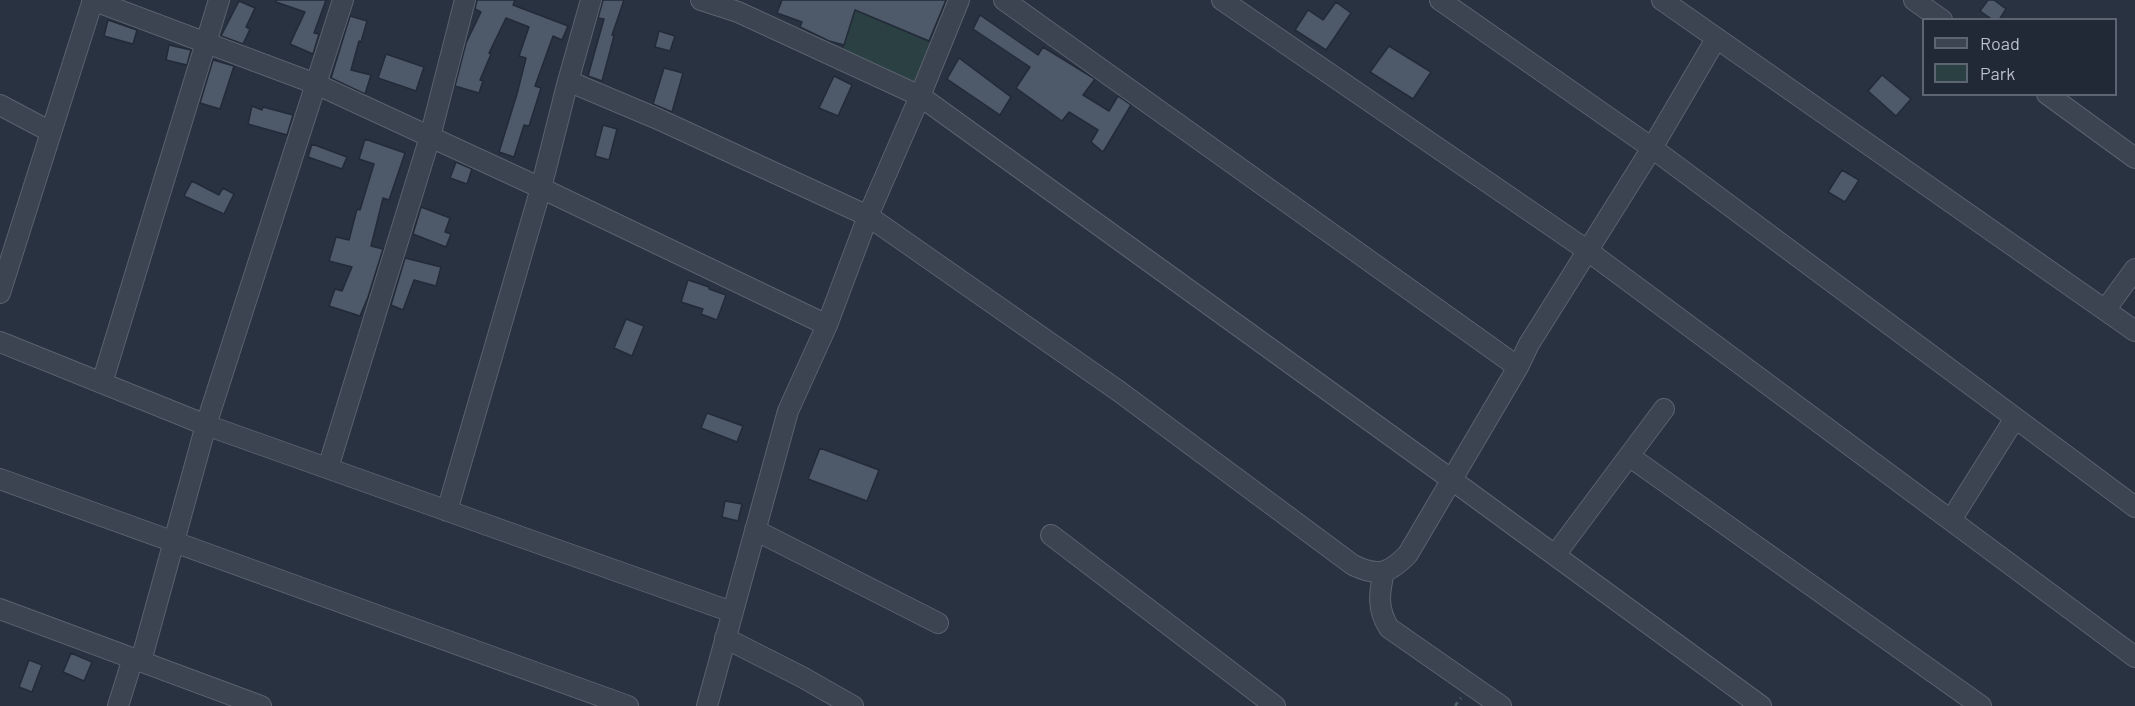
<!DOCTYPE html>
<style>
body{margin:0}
#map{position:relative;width:2135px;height:706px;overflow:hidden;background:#283241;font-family:Barlow,sans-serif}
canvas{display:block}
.legend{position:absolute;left:1922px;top:18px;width:195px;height:78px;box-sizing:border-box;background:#212936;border:2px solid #5e6572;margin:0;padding:8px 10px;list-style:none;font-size:18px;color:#b9bfcb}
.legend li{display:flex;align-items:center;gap:12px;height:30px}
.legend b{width:30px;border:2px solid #5e6572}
</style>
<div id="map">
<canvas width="2135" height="706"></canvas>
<ul class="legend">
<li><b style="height:8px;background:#3c4451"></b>Road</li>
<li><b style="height:16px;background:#2b4043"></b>Park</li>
</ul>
</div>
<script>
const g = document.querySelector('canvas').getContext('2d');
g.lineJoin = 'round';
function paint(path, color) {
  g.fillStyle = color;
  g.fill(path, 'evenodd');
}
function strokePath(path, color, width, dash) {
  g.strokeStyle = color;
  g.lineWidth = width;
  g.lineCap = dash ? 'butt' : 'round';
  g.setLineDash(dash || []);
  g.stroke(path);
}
paint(new Path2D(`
 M857 4 875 19 938 46 920 96 840 60Z`), '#2b4043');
const building = new Path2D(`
 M276 0H326L314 33 319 34 313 54 290 44 305 12 276 2Z
 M477 0H515L513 5 568 26 562 40 553 36 535 86 541 88 529 126 524 125 514 157 499 152 517 94 526 58 519 56 529 27 506 18 489 53 491 54 480 80 483 81 479 93 455 86 466 43 481 12 475 9Z
 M603 0H624L612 35 614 36 602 81 588 76 604 19 598 18Z
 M782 0H946L929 41 855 10 844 45 829 41 800 27 802 22 777 13Z
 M1988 0H1994L2006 9 1999 20H1993L1980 11Z
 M239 1 255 8 246 27 250 29 243 44 221 36Z
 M1336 2 1351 13 1326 50 1295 30 1308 10 1323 20Z
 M980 15 1038 55 1043 47 1095 79 1083 95 1109 111 1118 96 1131 105 1103 152 1091 142 1098 130 1069 112 1062 121 1016 88 1030 67 973 29Z
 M350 16 367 21 361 42 359 41 351 70 371 75 365 94 331 78Z
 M108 20 137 30 133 44 104 36Z
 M659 31 675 36 670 51 655 47Z
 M169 45 191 50 187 65 166 60Z
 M1389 46 1431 72 1413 99 1370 72Z
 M386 54 424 67 416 91 378 78Z
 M959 58 1011 97 1000 115 947 79Z
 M213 60 234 66 220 109 200 103Z
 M664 68 683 73 672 112 653 104Z
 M1882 75 1911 99 1896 116 1868 91Z
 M834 76 852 85 838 116 819 108Z
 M252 106 262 110 263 107 293 115 287 135 248 124Z
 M603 125 617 129 609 160 595 156Z
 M365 139 405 153 389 200 383 198 371 246 383 249 368 297 360 316 329 306 335 289 342 291 352 267 329 261 336 237 349 240 357 209 360 210 374 164 359 159Z
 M312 144 347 157 342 169 308 157Z
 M456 162 472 169 467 184 450 178Z
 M1842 170 1859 180 1845 202 1828 192Z
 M192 181 219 195 223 188 234 194 224 214 184 196Z
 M421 207 450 218 445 232 451 234 446 247 413 234Z
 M405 258 441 267 436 286 414 280 403 310 391 305Z
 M688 280 709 287V289L726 295 717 320 701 314 703 309 681 302Z
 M626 319 644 326 632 356 614 348Z
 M707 413 743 426 737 442 701 428Z
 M820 448 879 470 867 501 808 479Z
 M725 501 742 504 738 521 722 517Z
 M71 653 92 662 84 681 63 672Z
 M29 660 42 665 32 692 19 687Z`);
paint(building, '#4e596a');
strokePath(building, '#232b38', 1.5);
const minor = new Path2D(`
 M92 0 316 84 541 188 827 325
 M701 0 738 12 920 96 1452 480 1761 706
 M1004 0 1518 367
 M1222 0 1588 251 2135 657
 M1440 0 1652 148 2135 507
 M1662 0 2135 331
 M1914 0 1942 20
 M568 81 658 119 868 216 1120 392 1353 565C1378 577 1389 574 1408 554L1518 367 1529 344 1652 148 1716 39
 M2047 94 2135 158
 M0 105 51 132
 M0 293 93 0
 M2105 310 2135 269
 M0 342 206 425 732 612
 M102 383 219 0
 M1629 456 1981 706
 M328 468 430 137 465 0
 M0 479 628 706
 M447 511 541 188 567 85 591 0
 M1951 520 2015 418
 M755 530 938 623
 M1051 535 1275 706
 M1555 555 1664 409
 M1384 572C1379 593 1377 609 1389 628L1501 706
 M0 609 261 706
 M725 638 802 677 853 706
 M141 661 206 425 343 0
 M118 706 133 658
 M707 706 788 411 827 325 868 216 920 96 959 0`);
strokePath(minor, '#5a626e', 22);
strokePath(new Path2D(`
 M1455 706 1461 698`), '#4a5d61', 3, [4.5, 4.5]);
strokePath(minor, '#3c4451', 20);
</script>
